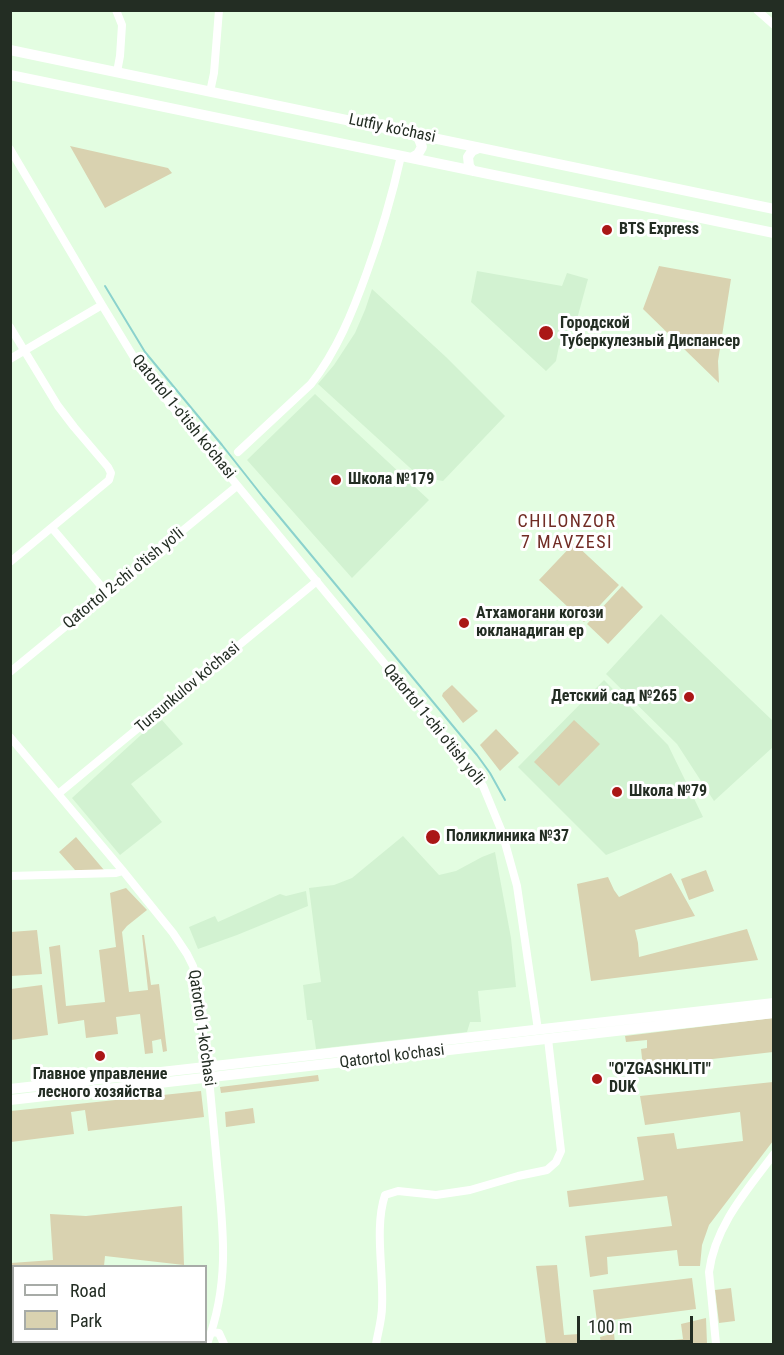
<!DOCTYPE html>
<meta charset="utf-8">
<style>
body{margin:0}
#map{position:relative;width:784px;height:1355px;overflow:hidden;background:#e3fde1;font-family:"Roboto Condensed",sans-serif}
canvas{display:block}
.frame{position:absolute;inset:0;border:12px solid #232d23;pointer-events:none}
.legend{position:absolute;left:12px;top:1265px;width:195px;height:78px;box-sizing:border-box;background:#fff;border:2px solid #a7aba7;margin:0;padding:8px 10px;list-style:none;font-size:18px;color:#232d23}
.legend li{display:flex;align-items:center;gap:12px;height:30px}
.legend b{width:30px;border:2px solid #a7aba7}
.scale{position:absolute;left:577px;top:1316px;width:116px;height:27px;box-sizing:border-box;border:3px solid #232d23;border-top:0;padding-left:8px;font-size:18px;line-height:21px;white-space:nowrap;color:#232d23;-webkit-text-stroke:4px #fff;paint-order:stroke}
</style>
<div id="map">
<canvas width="784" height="1355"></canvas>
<div class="frame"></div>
<ul class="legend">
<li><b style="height:8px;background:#fff"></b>Road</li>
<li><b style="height:16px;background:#d9d2b0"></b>Park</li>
</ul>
<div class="scale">100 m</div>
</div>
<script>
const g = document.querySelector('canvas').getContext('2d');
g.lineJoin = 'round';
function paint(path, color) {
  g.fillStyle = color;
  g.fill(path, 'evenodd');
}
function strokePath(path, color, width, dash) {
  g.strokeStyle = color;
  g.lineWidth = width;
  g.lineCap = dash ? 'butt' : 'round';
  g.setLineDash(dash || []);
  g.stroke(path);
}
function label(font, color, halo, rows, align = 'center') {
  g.font = font + ' "Roboto Condensed",sans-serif';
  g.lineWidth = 6;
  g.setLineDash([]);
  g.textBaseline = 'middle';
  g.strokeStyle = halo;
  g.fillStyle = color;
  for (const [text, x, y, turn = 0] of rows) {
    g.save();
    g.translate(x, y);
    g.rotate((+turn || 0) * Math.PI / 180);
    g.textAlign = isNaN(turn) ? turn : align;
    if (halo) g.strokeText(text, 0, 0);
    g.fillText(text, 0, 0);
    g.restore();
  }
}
paint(new Path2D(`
 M477 271 562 286 567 273 588 279 577 319 559 346 556 361 546 371 471 302Z
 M372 289 446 357 505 416 443 481 420 477 318 384 334 365 355 333 365 310Z
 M315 394 429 500 352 578 247 460Z
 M661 614 773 721V747L714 801 677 744 606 674Z
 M604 680 668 745 703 817 606 855 518 767Z
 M162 720 183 744 131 784 162 822 120 855 72 798 142 734Z
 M403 836 439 875 456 871 482 857 495 852 511 938 516 987 478 991 481 1022H470L467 1032 316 1049 312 1020H307L303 985 321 982 309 888 334 885 352 878Z
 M306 891 308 906 237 935 198 949 189 927 215 916 218 922 280 894 286 896Z
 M11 1332 13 1333 14 1342H47L58 1344H11Z`), '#d2f2d1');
paint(new Path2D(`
 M70 146 168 168 172 173 105 208Z
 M659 266 731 279 718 361 719 383 643 309Z
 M574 543 619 585 584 622 539 580Z
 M622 586 643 607 608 644 587 624Z
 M452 685 478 711 463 723 442 696 443 693Z
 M574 720 600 744 559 786 534 762Z
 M496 729 519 753 500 771 480 745Z
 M76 837 104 870H75L59 852Z
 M706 870 714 891 689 900 681 879Z
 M671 873 695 916 635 930 638 943 639 957 747 929 758 960 591 981 577 884 608 877 614 890 619 897Z
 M126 888 147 910 127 926 122 932 129 992 148 990 142 935H144L151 985 159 984 167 1051 163 1052 161 1039 152 1041 153 1053 145 1054 140 1014 116 1017 118 1034 86 1038 84 1020 58 1024 49 947 60 945 66 1006 105 1002 99 950 116 947 110 893Z
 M37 930 42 974 11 976V932Z
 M42 985 48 1035 11 1040V989Z
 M773 1018V1052L643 1067 641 1049 647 1048V1040L626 1042 625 1036Z
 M318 1075 319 1081 221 1093 220 1087Z
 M773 1082V1141L709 1225 702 1245 700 1266H679L677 1250 607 1257 608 1274 590 1277 585 1236 672 1226 667 1196 569 1207 567 1191 644 1180 637 1137 674 1133 677 1149 743 1141 740 1112 645 1125 640 1096Z
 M201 1091 204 1117 88 1131 85 1110 71 1112 74 1134 11 1142V1111Z
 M253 1108 255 1123 226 1127 225 1112Z
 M182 1206 184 1265 105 1256 104 1266H14L13 1295 11 1294V1263L53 1260 50 1214 86 1216Z
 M557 1265 564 1335 579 1334 580 1344H546L536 1266Z
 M692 1278 696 1309 597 1322 593 1290Z
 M731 1288 735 1321 719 1323 715 1290Z
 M706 1318 707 1344H637L683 1339 681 1324Z
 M614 1333 615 1344H601L600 1337Z`), '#d9d2b0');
strokePath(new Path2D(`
 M105 286 145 352 222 445 263 497 477 755 490 773 505 800`), '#8bd2cd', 2);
strokePath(new Path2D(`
 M116 10 122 25 120 56 117 72
 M757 10 774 25
 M210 92 214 73 219 10
 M10 149 102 305 141 369 437 727 483 786 502 832 517 886 538 1030
 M10 327 58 406 74 427 108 467 111 473 109 480 10 562
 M10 359 102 305
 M238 452 311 384C337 351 353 311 367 272 381 234 392 196 401 156
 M52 528 107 593
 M10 672 237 486
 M10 737 123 871 173 933 187 954 193 966 197 982 207 1067
 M58 794 317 581
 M10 876 116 873 123 871
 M10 1328 14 1329
 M212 1332 219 1333 224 1344
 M88 1342 106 1344
 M207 1344C229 1286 224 1235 218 1175 215 1143 212 1110 209 1078
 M376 1344C378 1332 382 1319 382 1307 384 1272 374 1228 385 1195L398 1191 436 1195 470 1190 518 1176 547 1170 556 1162 561 1151 548 1039
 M716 1344 709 1272C715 1226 747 1190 774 1154`), '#fff', 8);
strokePath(new Path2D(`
 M10 50 774 209
 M10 75 774 233
 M411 158 418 154 422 147 419 139 414 134
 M473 171 469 166 468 157 472 151 479 148
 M10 1089 774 1003
 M10 1100 774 1013`), '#fff', 10);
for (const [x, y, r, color] of [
 [607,230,6,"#aa1716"],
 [546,333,8,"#aa1716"],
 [336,480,6,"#aa1716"],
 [464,623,6,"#aa1716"],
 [689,697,6,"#aa1716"],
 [617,792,6,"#aa1716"],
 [433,837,8,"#aa1716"],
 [100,1056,6,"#aa1716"],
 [597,1079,6,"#aa1716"]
]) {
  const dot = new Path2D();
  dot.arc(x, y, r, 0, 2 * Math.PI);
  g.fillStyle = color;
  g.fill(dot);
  strokePath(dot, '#fff', 2);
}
label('16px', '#232d23', '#fff', [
 ["Lutfiy ko'chasi",392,129,12],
 ["Qatortol 1-o'tish ko'chasi",183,417,51],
 ["Qatortol 2-chi o'tish yo'li",124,579,-39],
 ["Tursunkulov ko'chasi",188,688,-40],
 ["Qatortol 1-chi o'tish yo'li",433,725,51],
 ["Qatortol 1-ko'chasi",201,1028,82],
 ["Qatortol ko'chasi",392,1057,-7]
]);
label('bold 16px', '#232d23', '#fff', [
 ["BTS Express",619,230],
 ["Городской",560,324],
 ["Туберкулезный Диспансер",560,342],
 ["Школа №179",348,480],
 ["Атхамогани когози",476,614],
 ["юкланадиган ер",476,632],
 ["Детский сад №265",677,697,"right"],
 ["Школа №79",629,792],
 ["Поликлиника №37",446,837],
 ["\"O'ZGASHKLITI\"",609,1070],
 ["DUK",609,1088],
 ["Главное управление",100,1075,"center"],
 ["лесного хозяйства",100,1093,"center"]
], 'left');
g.letterSpacing = '1.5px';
label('18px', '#712c25', '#fff', [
 ["CHILONZOR",567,522],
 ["7 MAVZESI",567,543]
]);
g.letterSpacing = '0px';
</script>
